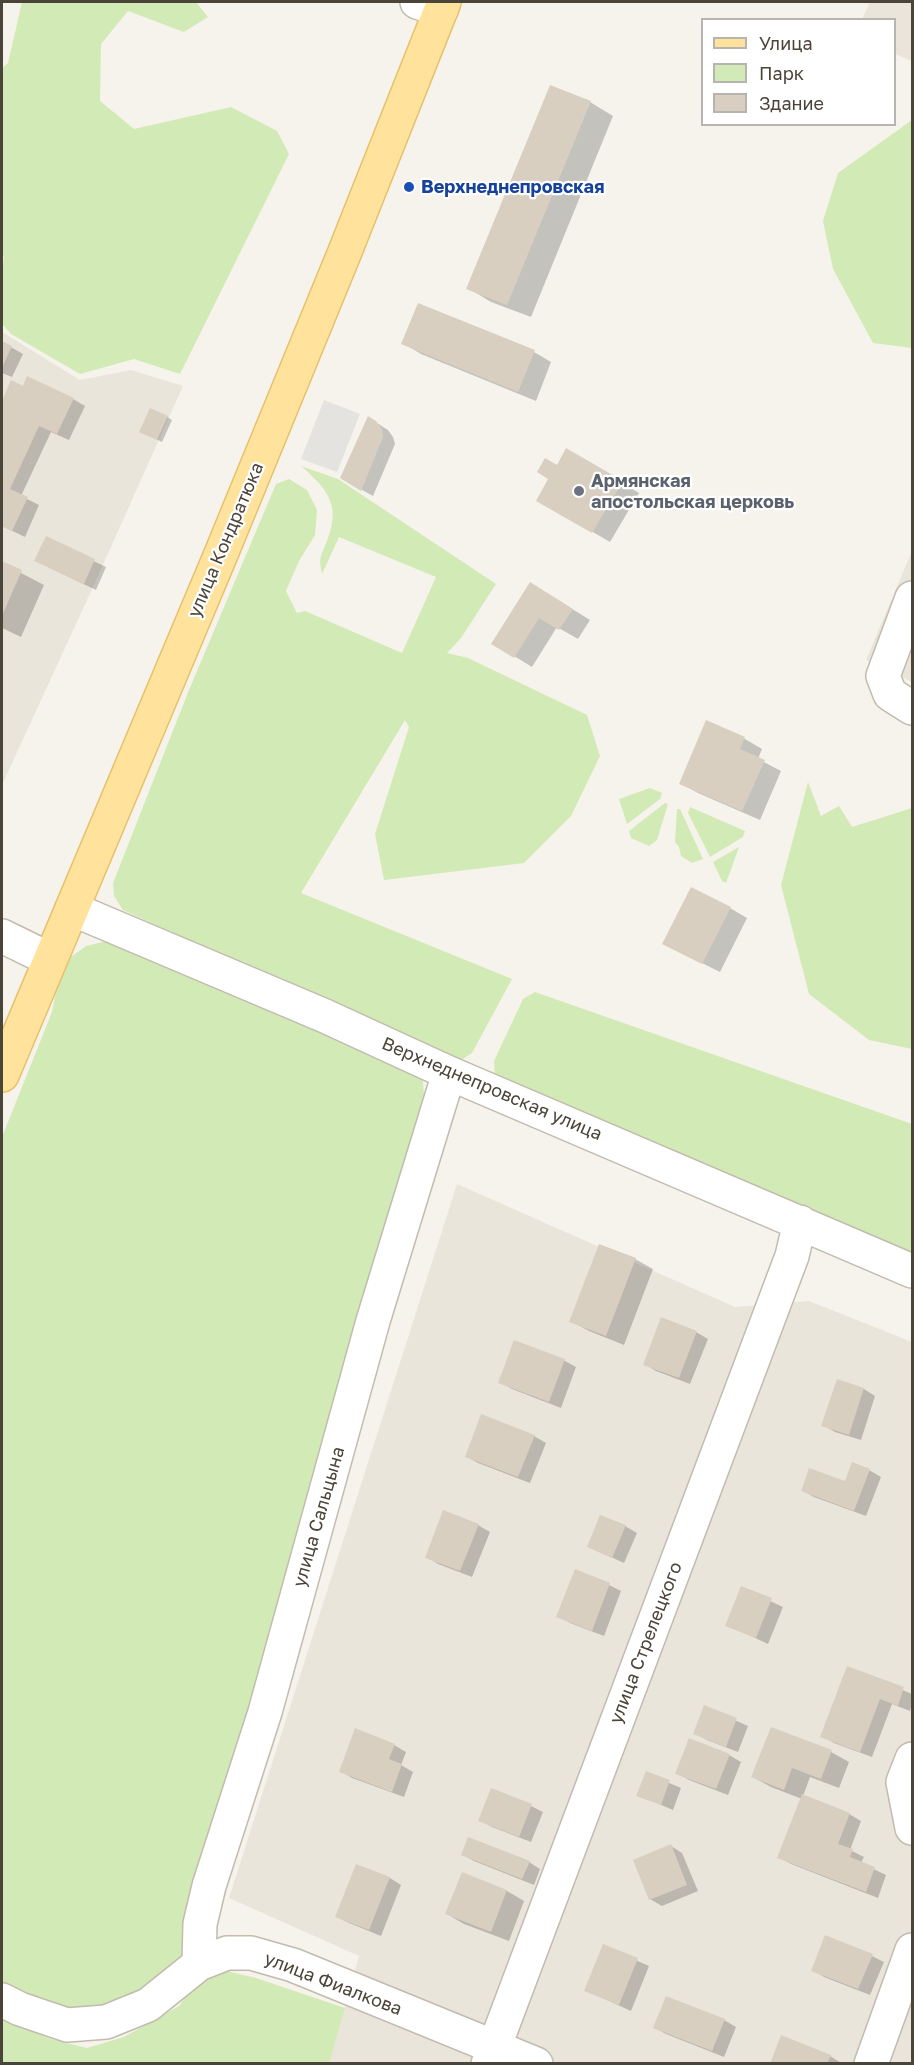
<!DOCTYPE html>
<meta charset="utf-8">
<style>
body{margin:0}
#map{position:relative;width:914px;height:2065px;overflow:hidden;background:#f6f3ec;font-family:"Golos Text",sans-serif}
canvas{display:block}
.frame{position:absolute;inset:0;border:3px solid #4b4439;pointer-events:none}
.legend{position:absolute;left:701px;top:18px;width:195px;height:108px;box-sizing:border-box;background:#fff;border:2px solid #b7b4b0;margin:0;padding:8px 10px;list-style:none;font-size:18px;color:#4b4439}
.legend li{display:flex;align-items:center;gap:12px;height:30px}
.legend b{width:30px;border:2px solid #b7b4b0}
</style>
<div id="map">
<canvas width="914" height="2065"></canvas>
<div class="frame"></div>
<ul class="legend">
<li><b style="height:8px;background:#ffe39c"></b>Улица</li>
<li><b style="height:16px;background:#d2eab5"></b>Парк</li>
<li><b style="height:16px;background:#d8cfc1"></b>Здание</li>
</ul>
</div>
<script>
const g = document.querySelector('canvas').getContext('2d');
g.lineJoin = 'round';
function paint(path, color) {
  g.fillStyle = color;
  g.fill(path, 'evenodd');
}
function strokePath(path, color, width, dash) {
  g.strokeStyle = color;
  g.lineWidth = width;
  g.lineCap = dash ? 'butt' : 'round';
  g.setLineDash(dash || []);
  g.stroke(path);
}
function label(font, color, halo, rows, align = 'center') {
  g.font = font + ' "Golos Text",sans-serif';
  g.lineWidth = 4.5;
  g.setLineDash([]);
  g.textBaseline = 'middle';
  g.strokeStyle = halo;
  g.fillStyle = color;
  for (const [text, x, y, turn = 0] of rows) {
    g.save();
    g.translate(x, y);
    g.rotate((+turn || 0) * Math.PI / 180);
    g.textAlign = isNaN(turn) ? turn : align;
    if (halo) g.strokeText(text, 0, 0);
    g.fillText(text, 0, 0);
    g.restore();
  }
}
paint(new Path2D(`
 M870 2H912V61L895 54 894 20 862 19Z
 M2 332 80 380 131 370 183 386 93 587 2 785Z
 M912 551V682L866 660Z
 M457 1184 735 1307 809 1301 912 1342V2063H329L359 1956 229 1898Z`), '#eae5da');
paint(new Path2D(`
 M22 2H196L208 17 184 32 128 11 101 44 100 101 134 129 231 107 277 131 289 154 180 374 134 359 80 374 11 334 2 324V270L4 257 2 255V68L8 63Z
 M912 120V348L873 343 833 269 823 221 838 173Z
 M301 466 338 479 496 584 461 638 447 653 468 658 587 715 600 756 571 816 524 863 384 880 375 834 409 727 405 720 301 893 512 979 472 1053 463 1059 452 1060 123 910 114 896 113 883 189 690 276 484 289 479 307 490 317 510 315 535 299 561 286 591 297 613 305 611 402 653 436 577 339 537 322 574C318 554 322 556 328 538 341 504 326 488 301 466Z
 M808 782 821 816 839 806 852 827 912 808V1049L869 1040 809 994 781 885Z
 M650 788 662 793 660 799 627 824 619 799Z
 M665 803 668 804 657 840 649 846 631 838 629 831Z
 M690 807 745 831 743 837 710 857 688 813Z
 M677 809H680L703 859 692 863 681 856 679 847 675 842Z
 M739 847 726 883 722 881 713 862Z
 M111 940 406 1070 423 1081 425 1112 184 1967 135 2003 70 2019 2 1987V1137L52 1012 58 981 68 959 86 946Z
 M535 992 912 1124V1261L495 1078 494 1061 523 999Z
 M226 1971 256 1978 345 2008 329 2064 2 2063V2018L51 2039 87 2048 124 2037 179 2006 196 1983Z`), '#d2eab5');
paint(new Path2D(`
 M324 400 360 414 337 472 301 459Z`), '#e5e3e0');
paint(new Path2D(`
 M590 102 613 116 531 317 491 302 468 288Z
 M2 342 23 354 12 377 2 373Z
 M403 343 534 352 551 362 536 401 421 354Z
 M12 382 23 388 73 399 85 406 69 440 51 432 21 496 39 505 25 537 2 526V405Z
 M167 417 172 420 162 442 146 434Z
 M369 418 388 430 393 437 395 444 373 496 341 478Z
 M567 450 639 493 610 542 538 500Z
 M46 538 106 567 96 590 48 567Z
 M2 563 44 585 21 637 2 628Z
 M548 594 590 620 578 639 557 627 532 667 493 643Z
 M706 722 745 739 762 749 758 759 781 771 760 820 698 793 680 783Z
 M730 908 747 918 720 972 682 953Z
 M635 1259 653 1269 624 1345 589 1331 571 1321Z
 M696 1332 708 1339 690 1384 656 1371 645 1364Z
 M515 1342 565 1361 576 1367 561 1408 512 1389 500 1382Z
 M838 1381 864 1389 875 1396 861 1440 835 1432 823 1425Z
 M534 1436 546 1443 530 1483 478 1463 466 1456Z
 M869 1470 881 1477 866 1516 814 1497 802 1490 846 1483Z
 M478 1525 490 1532 472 1577 438 1564 427 1557Z
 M625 1526 637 1533 624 1563 589 1547Z
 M576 1571 609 1585 621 1591 604 1636 570 1623 558 1616Z
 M742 1588 783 1607 768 1644 727 1625Z
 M848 1668 912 1694V1704L910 1711 892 1704 872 1757 834 1743 822 1736Z
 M705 1707 748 1726 738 1752 707 1740 695 1733Z
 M394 1745 406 1752 401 1765 413 1772 404 1797 352 1778 341 1771Z
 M831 1752 849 1762 839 1788 810 1777 803 1796 849 1814 861 1821 850 1850 864 1857 861 1863 886 1875 878 1898 791 1864 779 1857 802 1799 771 1787 753 1777Z
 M729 1755 741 1762 728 1795 689 1780 677 1773Z
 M646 1773 681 1788 673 1810 638 1795Z
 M531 1806 543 1812 531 1842 492 1827 480 1820Z
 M671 1846 682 1853 698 1891 662 1906 650 1899Z
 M463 1855 529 1862 540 1869 534 1885 474 1861Z
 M462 1874 507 1891 524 1901 509 1941 464 1924 447 1914Z
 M390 1878 401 1885 381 1936 349 1923 337 1917Z
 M604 1946 649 1966 631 2011 585 1990Z
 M872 1956 884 1962 870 1995 824 1977 813 1970Z
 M724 2020 736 2027 724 2057 666 2034 655 2028Z
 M830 2056 843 2064H771Z`), '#0003');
paint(new Path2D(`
 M550 85 591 101 507 305 466 289Z
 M418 303 535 350 518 392 401 344Z
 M2 341 12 346 2 368Z
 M27 376 74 398 57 434 39 426 10 489 28 497 12 531 2 526V401L11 380 23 386Z
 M150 408 168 416 157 440 139 432Z
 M368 416 376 421 382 429 383 437 361 491 340 478Z
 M566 448 623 481 592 533 536 501 548 479 537 472 545 458 557 465Z
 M46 536 95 559 84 584 34 561Z
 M2 561 22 570 2 616Z
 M530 582 573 609 559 630 539 618 514 658 491 644Z
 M706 720 745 737 740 749 765 760 742 811 679 784Z
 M691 887 731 907 702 964 662 944Z
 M599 1244 636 1258 606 1336 569 1322Z
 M661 1317 697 1331 679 1378 643 1365Z
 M514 1340 565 1359 549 1402 498 1383Z
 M837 1379 864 1388 849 1435 821 1426Z
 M481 1414 535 1435 518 1477 465 1457Z
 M852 1462 870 1469 854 1511 801 1491 809 1468 845 1481Z
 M443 1510 479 1524 460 1571 425 1558Z
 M600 1515 626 1525 612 1558 587 1547Z
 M575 1569 610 1583 592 1631 556 1617Z
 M741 1586 772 1598 756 1638 725 1626Z
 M847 1666 904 1687 898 1706 880 1699 860 1752 820 1737Z
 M704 1705 737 1718 726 1747 693 1734Z
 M771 1727 832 1750 821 1779 792 1768 784 1790 751 1777Z
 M355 1728 395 1744 389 1759 402 1764 392 1792 339 1772Z
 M689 1738 730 1754 716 1789 675 1774Z
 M646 1771 670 1780 661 1805 636 1796Z
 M491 1788 532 1804 519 1837 478 1821Z
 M802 1794 850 1813 838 1844 853 1849 850 1857 875 1867 866 1892 777 1858Z
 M468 1837 530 1861 522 1879 461 1855Z
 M671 1844 687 1885 649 1900 633 1860Z
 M356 1864 390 1877 369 1930 335 1917Z
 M462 1872 507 1890 491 1932 445 1914Z
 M825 1935 873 1954 858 1989 811 1971Z
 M603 1944 638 1958 619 2005 584 1991Z
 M666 1996 725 2019 712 2051 653 2028Z
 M781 2035 831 2055 827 2064H770Z`), '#d8cfc1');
const minor = new Path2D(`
 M417 2 441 10
 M912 598 883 676 890 694 912 708
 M72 909 325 1016 449 1073 912 1271
 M2 936 49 959
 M912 1759 903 1782 912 1828
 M199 1964 200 1924 209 1886 265 1712 373 1321 449 1073
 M2 2000 20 2009 67 2025 106 2022 148 2005 199 1964 227 1953H251L293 1965 536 2064
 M488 2064 792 1256 800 1222
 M871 2064 912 1950`);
const major = new Path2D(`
 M2 1075 221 554 344 254 444 2`);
strokePath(minor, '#c2bbae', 36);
strokePath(major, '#e6c16a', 36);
strokePath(minor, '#fff', 33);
strokePath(major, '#ffe39c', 33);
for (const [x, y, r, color] of [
 [409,187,6,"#1a4fb4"],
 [579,491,6,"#6b7280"]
]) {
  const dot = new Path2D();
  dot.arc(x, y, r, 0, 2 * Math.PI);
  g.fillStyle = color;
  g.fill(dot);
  strokePath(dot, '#fff', 2);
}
label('bold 18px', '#164399', '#fff', [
 ["Верхнеднепровская",421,187]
], 'left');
label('bold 18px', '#5b616d', '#fff', [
 ["Армянская",591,481],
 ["апостольская церковь",591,502]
], 'left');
label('18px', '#4b4439', '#fff', [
 ["улица Кондратюка",226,540,-67],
 ["Верхнеднепровская улица",492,1089,23],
 ["улица Сальцына",319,1517,-74],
 ["улица Стрелецкого",646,1643,-69],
 ["улица Фиалкова",333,1984,21]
]);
</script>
